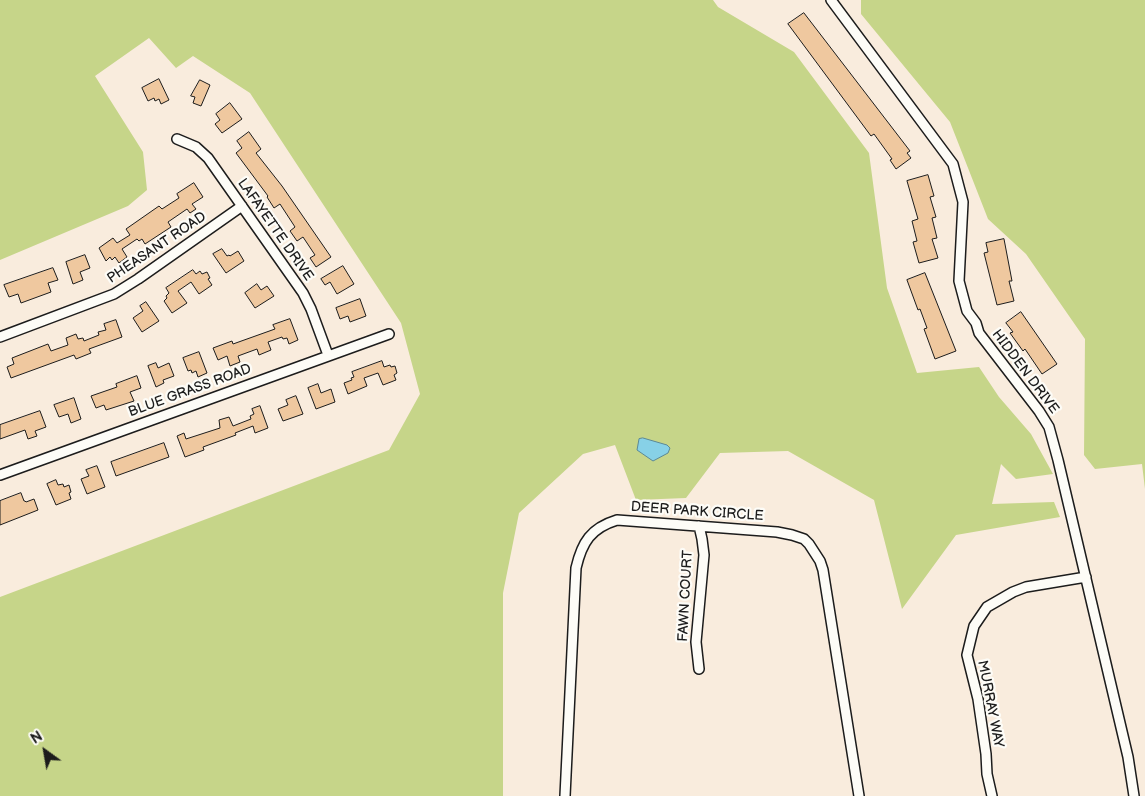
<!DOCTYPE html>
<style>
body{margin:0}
#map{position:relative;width:1145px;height:796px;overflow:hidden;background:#f9ecdd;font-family:"Balsamiq Sans",sans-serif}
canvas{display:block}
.north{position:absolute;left:20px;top:726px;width:50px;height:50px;-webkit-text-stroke:4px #fdfcf7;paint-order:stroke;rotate:328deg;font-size:14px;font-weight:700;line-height:20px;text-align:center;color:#1c1c1c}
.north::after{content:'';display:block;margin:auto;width:18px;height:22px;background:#1c1c1c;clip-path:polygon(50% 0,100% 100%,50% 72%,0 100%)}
</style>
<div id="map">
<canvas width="1145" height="796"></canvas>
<div class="north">N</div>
</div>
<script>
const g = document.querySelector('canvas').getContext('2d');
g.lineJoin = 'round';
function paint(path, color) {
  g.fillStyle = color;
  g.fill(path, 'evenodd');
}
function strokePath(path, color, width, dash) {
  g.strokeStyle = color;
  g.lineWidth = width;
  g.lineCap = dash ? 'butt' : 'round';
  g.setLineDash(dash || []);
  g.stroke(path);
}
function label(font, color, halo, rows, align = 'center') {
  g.font = font + ' "Balsamiq Sans",sans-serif';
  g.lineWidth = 4.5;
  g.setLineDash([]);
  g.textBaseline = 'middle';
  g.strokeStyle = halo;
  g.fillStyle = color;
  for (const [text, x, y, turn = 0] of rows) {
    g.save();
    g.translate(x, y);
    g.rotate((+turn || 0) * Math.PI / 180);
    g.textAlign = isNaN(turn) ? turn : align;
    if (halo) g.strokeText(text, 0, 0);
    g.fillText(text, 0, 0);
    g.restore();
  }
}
paint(new Path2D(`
 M0 0H713L718 7 794 52 869 153 887 288 917 373 979 367 999 397 1031 434 1053 474 1016 479 1001 464 992 504 1054 502 1060 517 956 535 902 609 874 500 788 451 720 453 686 498 636 500 615 445 583 454 519 513 503 593V796H0V597L389 450 420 394 401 323 250 93 193 56 176 68 149 38 95 76 143 152 147 190 128 206 0 260Z
 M861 0H1145V489L1142 464 1095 469 1084 455 1085 339 1026 254 988 219 950 122 861 14Z`), '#c6d589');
const water = new Path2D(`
 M643 438 667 445 670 448 668 453 653 461 637 450 639 439Z`);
paint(water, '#87d1e7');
strokePath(water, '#5c8996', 1);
const building = new Path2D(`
 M804 13 910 151 907 153 911 158 896 169 890 160 892 159 874 134 871 136 788 24Z
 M159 79 169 100 161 104 159 99 155 101 154 98 148 101 142 88Z
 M200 80 210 85 201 106 193 103 195 97 191 96Z
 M230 103 242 119 222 133 215 124 220 120 216 114Z
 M249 132 261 149 256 153 282 186 331 257 316 267 310 258 315 255 303 237 297 241 290 231 295 227 280 204 274 208 267 197 268 196 236 153 242 148 237 141Z
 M928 175 934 196 930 197 936 217 932 218 937 238 932 239 938 258 919 263 913 242 917 241 912 221 918 219 907 181Z
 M194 183 203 197 192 204 196 209 190 213 187 209 168 222 171 227 145 244 142 239 139 241 137 239 122 249 127 257 119 263 115 257 112 260 110 257 106 261 99 248 113 238 117 243 130 235 126 229 159 206 162 209 179 198 177 194Z
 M1004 239 1012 281H1009L1014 301 997 305 984 253 988 252 986 243Z
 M222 249 227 256 229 255 230 256 238 251 244 261 226 273 213 254Z
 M85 255 90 268 80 272 83 280 73 284 66 262Z
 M343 266 354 284 337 294 330 282 325 285 321 279Z
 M53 268 58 280 48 283 51 292 21 303 18 294 9 297 4 285Z
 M193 270 196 274 200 271 202 274 207 272 210 278 208 279 212 285 199 294 191 282 178 291 187 303 172 313 164 301 167 298 166 296 169 293 166 288Z
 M925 273 956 351 935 359 924 329 927 328 920 309 918 310 907 280Z
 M257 284 261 290 267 286 274 296 255 308 245 293Z
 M360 299 366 316 350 322 348 316 340 319 336 308Z
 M146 302 159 321 142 332 133 318 143 311 140 306Z
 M1021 312 1057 364 1042 374 1025 349 1023 351 1010 333 1013 332 1006 323Z
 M290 319 298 340 289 344 287 338 283 339 282 337 268 342 271 350 259 355 257 349 238 356 240 362 230 366 227 356 218 360 213 348 232 341 233 344 275 329 273 325Z
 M116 320 122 337 89 349 91 353 76 359 74 355 11 378 7 367 14 364 12 358 48 344 51 351 68 345 66 338 76 334 78 339 83 338 84 341 99 335 98 332 106 330 104 324Z
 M199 352 207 373 198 377 196 371 192 373 191 370 188 371 183 358Z
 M382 361 384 367 390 365 391 367 395 366 397 373 394 375 396 380 383 385 378 373 364 378 367 386 348 394 344 383 352 380 351 378 354 377 352 372Z
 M156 363 158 368 169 363 174 376 163 380 164 383 156 387 148 366Z
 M137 376 141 388 130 392 134 401 106 410 104 405 96 408 91 396 117 387 116 384Z
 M318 384 321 393 331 389 335 402 316 409 308 388Z
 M296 396 303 414 283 421 278 409 288 405 286 400Z
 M74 398 81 419 71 423 68 414 59 417 54 405Z
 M260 406 268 428 255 433 253 426 235 433 236 435 203 447 204 450 185 457 177 436 184 433 186 439 220 428 219 420 229 417 233 426 251 419 250 416 254 414 252 409Z
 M40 411 46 427 35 431 37 436 28 439 25 430 0 439V425Z
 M164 443 169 457 116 476 111 462Z
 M97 466 105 487 87 494 81 479 89 476 86 470Z
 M56 480 58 485 63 484 64 487 69 485 71 492 69 493 71 499 56 505 47 484Z
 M21 493 24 501H25L26 502 34 499 38 510 0 525V501Z`);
paint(building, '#efc89f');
strokePath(building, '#1c1c1c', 1);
const street = new Path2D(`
 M831 0 953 164 963 202 959 281 967 311 976 323 979 333 1039 411 1049 427 1058 460 1128 757 1134 796
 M177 139 196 147 208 158 303 293 311 309 328 355
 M0 337 114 294 138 279 242 206
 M0 475 389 334
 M699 526 702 539 704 555 696 642 699 669
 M565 796 576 568C582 542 591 528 617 520L777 532 792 535 804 539 809 544 820 561 823 570 859 796
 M992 796 987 774 986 754 978 699 967 655 974 626 987 607 1013 592 1026 587 1086 577`);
strokePath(street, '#1c1c1c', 12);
strokePath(street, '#fdfcf7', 9);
label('14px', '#1c1c1c', '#fdfcf7', [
 ["LAFAYETTE DRIVE",275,230,55],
 ["PHEASANT ROAD",157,248,-34],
 ["HIDDEN DRIVE",1025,372,53],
 ["BLUE GRASS ROAD",190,391,-20],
 ["DEER PARK CIRCLE",697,512,4],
 ["FAWN COURT",686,596,-87],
 ["MURRAY WAY",990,704,79]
]);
</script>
